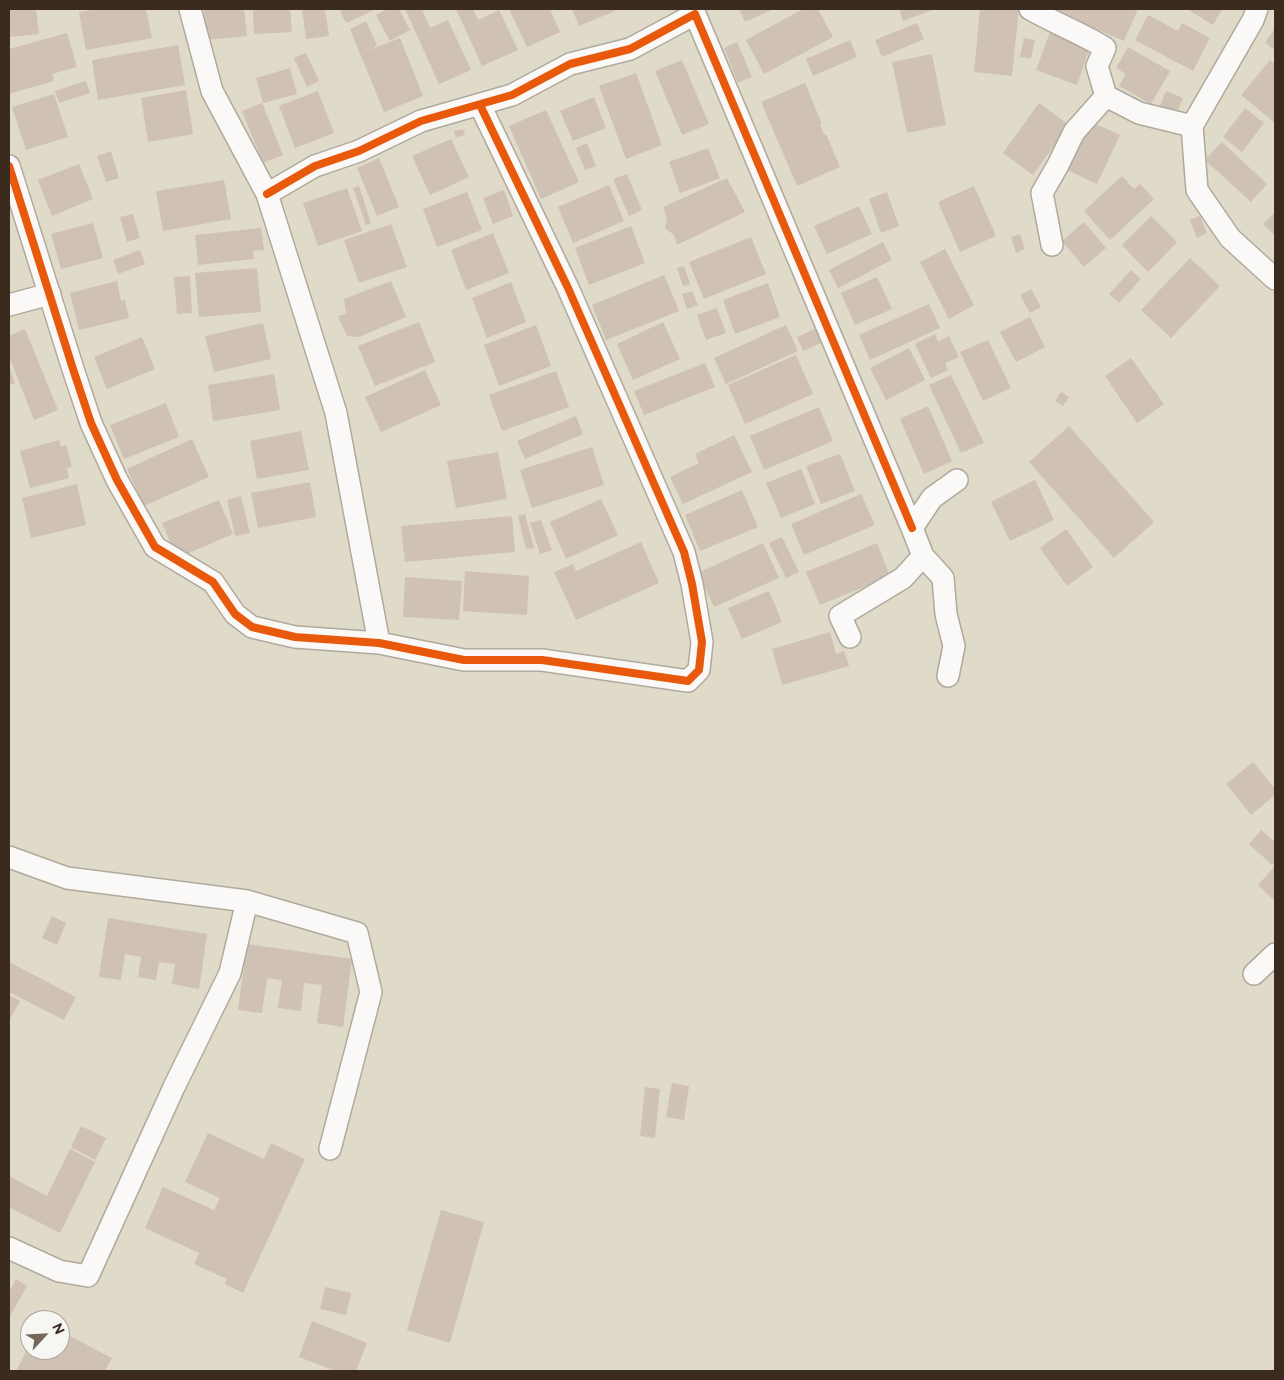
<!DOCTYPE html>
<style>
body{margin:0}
#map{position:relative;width:1284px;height:1380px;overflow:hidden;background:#e0dac8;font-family:"Balsamiq Sans",sans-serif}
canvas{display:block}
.frame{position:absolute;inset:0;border:10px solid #3b2a1e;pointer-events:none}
.north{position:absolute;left:20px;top:1310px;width:50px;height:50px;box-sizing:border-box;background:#f6f6f2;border:1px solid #aba49d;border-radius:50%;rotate:65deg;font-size:14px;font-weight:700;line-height:20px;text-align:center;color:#3b2a1e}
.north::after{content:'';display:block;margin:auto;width:18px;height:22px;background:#75685a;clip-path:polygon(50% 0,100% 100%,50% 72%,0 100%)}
</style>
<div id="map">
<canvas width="1284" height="1380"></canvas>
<div class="frame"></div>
<div class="north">N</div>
</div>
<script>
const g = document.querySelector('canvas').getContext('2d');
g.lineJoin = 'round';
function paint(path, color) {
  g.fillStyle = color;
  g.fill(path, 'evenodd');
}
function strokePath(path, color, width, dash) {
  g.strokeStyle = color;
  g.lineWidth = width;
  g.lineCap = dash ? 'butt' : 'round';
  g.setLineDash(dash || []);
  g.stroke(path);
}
paint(new Path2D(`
 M9 9H36L39 34 9 37Z
 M97 9H146L152 38 86 50 79 12Z
 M204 9H244L247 36 207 40Z
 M253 9H290L292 32 254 34Z
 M302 9H325L329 36 306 39Z
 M345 9H376L346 23 340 11Z
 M387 9H399L410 30 390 41 376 15Z
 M405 9H422L430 28 448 20 471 70 439 84Z
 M456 9H473L478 20 499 10 518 50 482 66Z
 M509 9H550L560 32 527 47Z
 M572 9H614L615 11 579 26Z
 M739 9H774L745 22Z
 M803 9H818L833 37 764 74 746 40Z
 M899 9H935L903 21Z
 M980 9H1019L1012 76 974 72Z
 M1049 9H1138L1124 41Z
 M1187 9H1222L1213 25Z
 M1148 15 1178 31 1182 23 1210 38 1193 71 1135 40Z
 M366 21 377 46 367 51 400 38 423 96 384 112 350 29Z
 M917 23 924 39 882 57 875 40Z
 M1275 28V50L1265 43Z
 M1050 32 1090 47 1077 85 1036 70Z
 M67 33 77 67 52 74 54 81 9 94V49Z
 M1024 38 1035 40 1031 59 1020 57Z
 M850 40 857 57 813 76 806 59Z
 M737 42 752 77 738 83 724 48Z
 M178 45 185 85 98 100 92 60Z
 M1128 47 1170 71 1151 104 1119 86 1126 74 1116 68Z
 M306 53 319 81 307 87 294 58Z
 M932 54 946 125 907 133 892 62Z
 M682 60 709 124 682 135 655 71Z
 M1270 60 1275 64V123L1241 95Z
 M290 68 297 94 263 103 256 78Z
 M636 73 662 145 626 159 599 86Z
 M86 81 90 93 59 103 55 91Z
 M805 83 822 124H820L824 135 826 134 840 167 797 186 761 102Z
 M186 90 193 134 148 142 141 98Z
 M318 91 334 133 295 148 279 106Z
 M1166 91 1183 98 1176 115 1159 108Z
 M54 94 68 137 26 150 12 107Z
 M594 97 606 128 573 141 560 111Z
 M262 103 283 155 263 163 242 111Z
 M1039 103 1069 125 1033 175 1003 153Z
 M1245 108 1264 123 1242 152 1223 137Z
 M546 110 579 182 541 199 509 126Z
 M1089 121 1120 135 1097 184 1067 170Z
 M463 129 465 135 456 137 454 131Z
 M451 139 469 177 430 195 412 156Z
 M1222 142 1267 184 1251 202 1205 160Z
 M587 143 596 166 585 170 576 148Z
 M708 148 720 178 680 193 669 162Z
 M111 151 119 178 106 182 97 156Z
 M379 158 399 207 377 216 357 168Z
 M79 164 93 199 52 216 38 180Z
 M627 174 642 210 629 216 613 179Z
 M1122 176 1134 189 1140 184 1154 199 1110 240 1084 211Z
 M727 178 745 212 677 245 674 235 665 228 667 219 663 207Z
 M224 180 231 219 163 231 156 191Z
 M609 185 624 221 573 243 558 207Z
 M359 186 371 223 366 225 353 188Z
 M974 186 996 236 960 252 938 202Z
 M347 188 362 231 318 246 303 203Z
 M504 190 513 216 493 224 483 198Z
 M467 192 482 230 437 247 423 209Z
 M887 192 899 226 881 233 869 199Z
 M859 206 872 234 827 254 814 226Z
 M1275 212V236L1263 224Z
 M133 214 140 238 127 242 120 217Z
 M1151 216 1177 242 1148 272 1122 245Z
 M1200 216 1207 233 1197 238 1190 220Z
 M1084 222 1106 248 1084 267 1062 241Z
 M93 223 103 258 61 269 51 234Z
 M391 224 407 267 359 283 344 240Z
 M631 226 645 263 589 285 575 248Z
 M261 228 264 250 253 251 254 259 198 265 195 235Z
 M493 233 509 273 466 290 451 250Z
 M1020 234 1025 249 1016 253 1011 237Z
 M751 237 766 274 704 299 689 262Z
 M883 242 892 260 838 288 829 270Z
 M945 249 974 305 949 319 920 262Z
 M140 250 145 264 118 274 113 260Z
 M1190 258 1220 286 1171 338 1141 310Z
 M684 266 690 284 683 286 677 268Z
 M257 268 261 312 199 317 195 273Z
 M1131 270 1141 279 1119 303 1109 294Z
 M664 275 679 311 606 340 592 305Z
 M190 276 192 313 177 314 174 277Z
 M877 277 892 309 855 325 841 293Z
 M117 281 121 301 125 300 129 318 79 330 70 293Z
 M391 281 406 317 359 337 347 336 338 316 346 314 344 299Z
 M511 282 526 322 487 338 472 298Z
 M768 283 780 317 735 334 723 300Z
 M1031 289 1041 307 1030 313 1020 295Z
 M692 291 698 305 687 309 682 294Z
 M929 304 940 328 870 360 859 335Z
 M717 308 726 333 706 340 697 315Z
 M1030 317 1045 347 1016 362 1000 332Z
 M419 322 435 362 375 386 358 346Z
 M663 322 680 359 633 380 617 344Z
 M263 323 271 359 214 372 205 336Z
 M536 325 551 366 499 386 484 345Z
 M786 325 798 351 726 384 714 358Z
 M25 329 58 410 34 420 9 356V336Z
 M815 329 821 343 803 351 797 337Z
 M935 334 938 342 949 336 959 357 945 363 948 370 931 378 915 344Z
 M142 337 155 369 107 389 94 357Z
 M988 340 1011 388 983 401 960 352Z
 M909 348 925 380 886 400 870 368Z
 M796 355 813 394 745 424 728 385Z
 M1131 358 1164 404 1137 423 1105 376Z
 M705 363 715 387 644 415 634 391Z
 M9 366 15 383 9 385Z
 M425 370 441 405 381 432 365 397Z
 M556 371 569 407 502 431 489 395Z
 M274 374 280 410 213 421 208 385Z
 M951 375 984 443 961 453 929 385Z
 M1061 392 1069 397 1063 406 1055 401Z
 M166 403 179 437 124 459 110 425Z
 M928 406 952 461 924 474 900 419Z
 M819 407 833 441 764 470 750 436Z
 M576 416 583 434 525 459 517 441Z
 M1069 426 1154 522 1114 558 1029 462Z
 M301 431 309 470 257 479 250 441Z
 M734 435 752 472 683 504 670 477 699 463 695 454Z
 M192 439 209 477 144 506 127 469Z
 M59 440 61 447 66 445 72 467 67 468 69 478 30 488 20 451Z
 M592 447 604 485 532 508 520 470Z
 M498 452 507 499 456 508 447 461Z
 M840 454 855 491 821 504 806 466Z
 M801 469 815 504 781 518 766 483Z
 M1035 480 1054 520 1010 541 991 502Z
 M310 482 316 517 258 528 251 493Z
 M77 484 86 525 31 538 22 498Z
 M742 490 758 527 700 551 685 515Z
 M861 494 875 525 804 555 791 524Z
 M241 496 250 533 235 536 227 500Z
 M601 499 618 535 566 559 550 522Z
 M219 500 233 534 177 558 162 523Z
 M525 514 534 548 526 549 518 516Z
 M512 516 515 552 405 562 401 526Z
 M541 520 552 550 540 554 530 523Z
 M1066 529 1093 567 1067 586 1040 548Z
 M782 537 799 572 786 578 769 543Z
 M641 542 659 583 576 620 554 572 573 564 576 571Z
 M763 543 779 578 714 607 698 573Z
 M877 543 890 576 820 605 806 572Z
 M465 571 529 576 527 615 463 611Z
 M405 577 462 581 459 620 403 617Z
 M769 591 782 622 742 639 728 608Z
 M830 632 836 654 844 651 849 666 782 685 772 649Z
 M1253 762 1275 789V795L1251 815 1226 784Z
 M1261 830 1275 842V861L1272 865 1249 844Z
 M1275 866V901L1258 885Z
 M52 916 66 923 57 945 42 938Z
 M108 918 207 934 199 989 172 984 175 964 159 962 156 980 138 977 141 957 125 954 121 980 99 977Z
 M247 944 352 959 343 1027 317 1023 322 985 304 983 301 1011 278 1008 282 980 267 978 262 1013 238 1010Z
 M9 962 76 997 64 1020 9 992Z
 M9 995 20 1001 9 1021Z
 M672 1083 689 1086 684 1120 666 1117Z
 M645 1087 660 1089 655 1138 640 1136Z
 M81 1126 106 1138 95 1160 71 1147Z
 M208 1133 264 1159 271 1143 305 1159 243 1293 225 1284 227 1279 194 1264 199 1253 145 1228 163 1187 214 1210 220 1198 185 1182Z
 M70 1149 95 1162 60 1233 9 1207V1176L47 1196Z
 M441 1210 484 1222 450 1343 407 1330Z
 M16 1279 27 1286 9 1318V1292Z
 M325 1287 351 1293 346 1315 320 1309Z
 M312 1321 367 1343 356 1371H335L299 1357Z
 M60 1331 112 1358 105 1371H16L30 1344V1350H60Z`), '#cfc1b4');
const minor = new Path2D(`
 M190 9 212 91 267 194 336 413 379 643
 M1030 9C1054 23 1081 33 1105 48L1097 66 1106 96 1139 113 1192 126
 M1257 9 1253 20 1192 126 1197 190 1230 238 1275 279
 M9 166 73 369 91 423 117 480 155 547 213 582 235 614 252 627 295 637 379 643 464 660H542L688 681 699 670 702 642 692 584 684 552 568 288 480 105
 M267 194 315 166 359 151 421 121 512 95 570 64 630 49 695 14 912 528
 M1052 245 1042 193 1058 165 1074 132 1106 96
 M9 305 50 294
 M923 556 943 578 946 614 954 646 948 676
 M850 637 840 616 903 578 923 556 912 528 932 498 957 480
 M9 857 67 878 247 901 357 933 371 992 330 1149
 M1254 974 1275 954
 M9 1248 59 1271 88 1276 174 1087 230 973 247 901`);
strokePath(minor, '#afaa9d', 24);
strokePath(minor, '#faf9f7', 21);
strokePath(new Path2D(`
 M9 166 73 369 91 423 117 480 155 547 213 582 235 614 252 627 295 637 379 643 464 660H542L688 681 699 670 702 642 692 584 684 552 568 288 480 105
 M267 194 315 166 359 151 421 121 512 95 570 64 630 49 695 14 912 528`), '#e8590c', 8);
</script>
